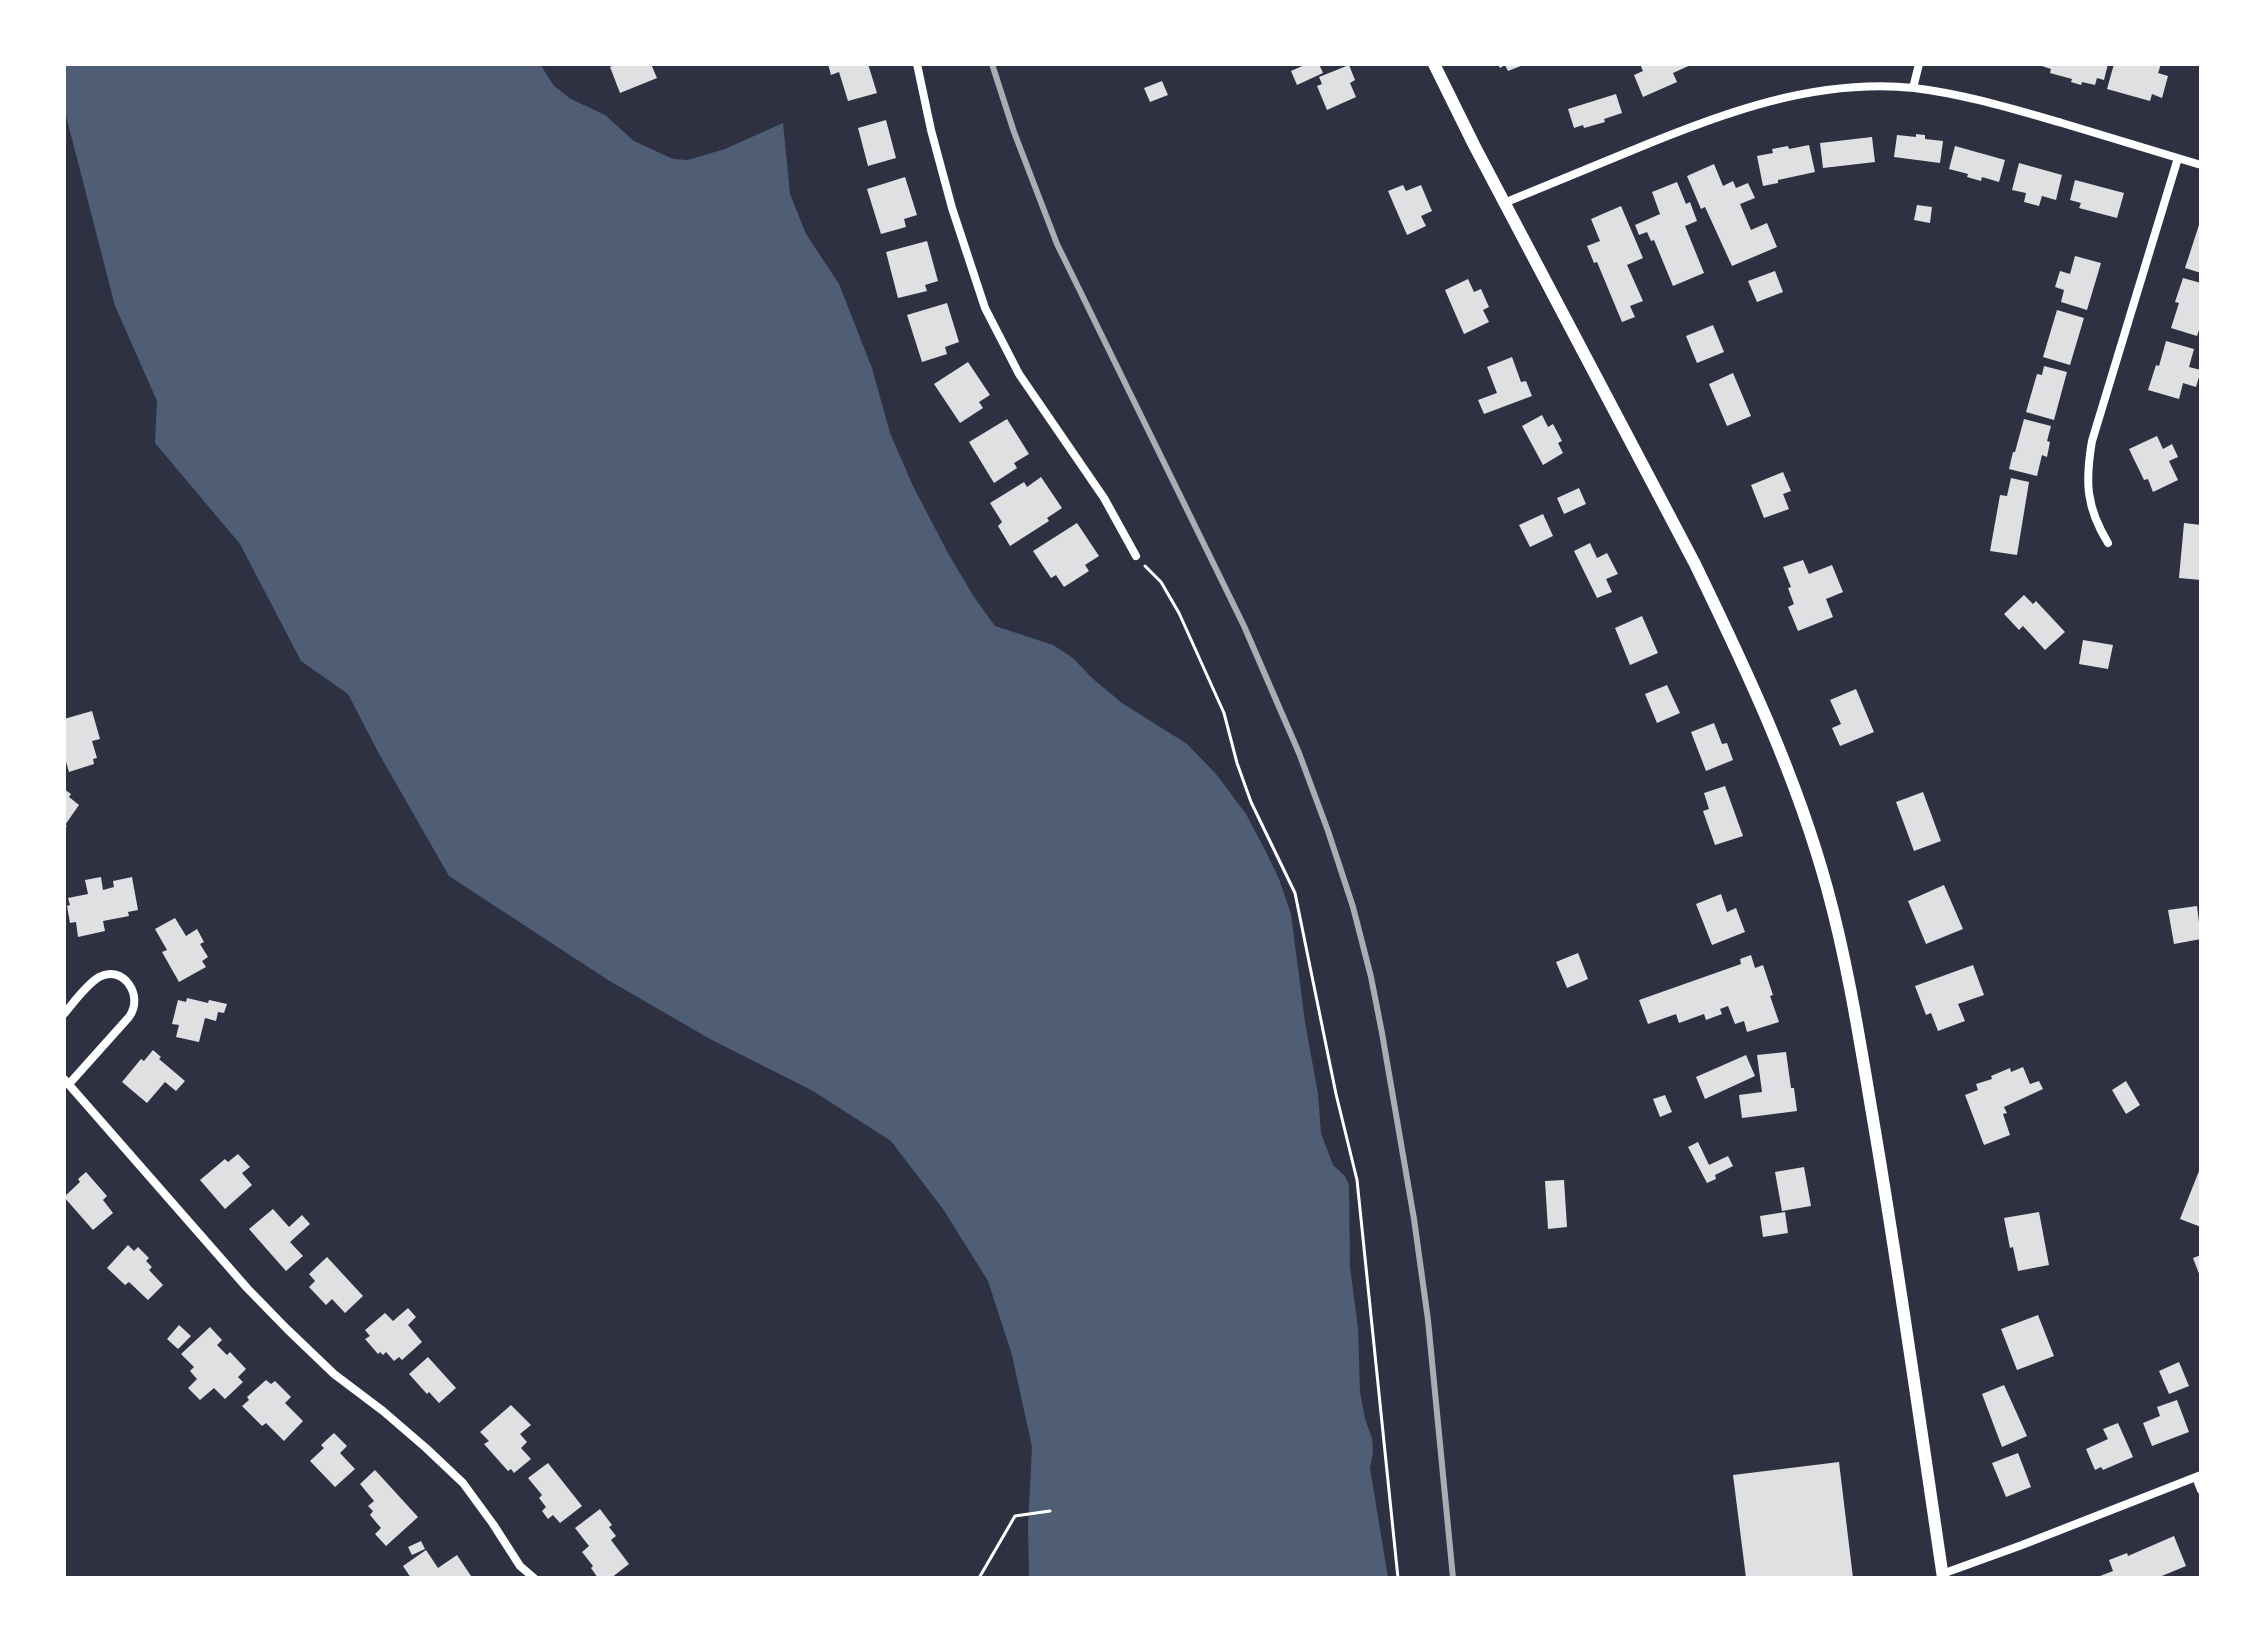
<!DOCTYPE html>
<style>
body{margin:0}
#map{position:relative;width:2265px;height:1642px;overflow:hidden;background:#2d3142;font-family:Lato,sans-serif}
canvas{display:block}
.frame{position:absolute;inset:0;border:66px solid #fff;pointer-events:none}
</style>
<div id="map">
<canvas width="2265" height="1642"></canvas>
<div class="frame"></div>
</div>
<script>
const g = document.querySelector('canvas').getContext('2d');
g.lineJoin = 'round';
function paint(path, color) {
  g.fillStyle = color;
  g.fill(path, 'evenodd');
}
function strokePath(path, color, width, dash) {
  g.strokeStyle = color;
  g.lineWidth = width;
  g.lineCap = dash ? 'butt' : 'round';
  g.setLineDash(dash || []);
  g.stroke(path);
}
paint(new Path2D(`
 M64 64H540L554 86 571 99 605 115 634 141 673 159 688 160 725 149 783 123 790 194 806 234 839 284 872 368 890 433 913 486 949 555 974 597 995 626 1053 645 1073 658 1092 678 1122 703 1187 744 1216 774 1246 814 1265 850 1279 879 1291 914 1305 1022 1318 1094 1321 1133 1333 1165 1345 1176 1349 1185 1350 1267 1358 1328 1360 1392 1365 1419 1372 1438 1373 1453 1370 1468 1388 1578H1029L1028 1525 1032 1447 1012 1355 988 1281 943 1209 891 1141 813 1091 710 1039 608 980 449 876 378 752 348 694 301 661 240 544 155 443 157 401 115 306 64 108Z`), '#4f5d75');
paint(new Path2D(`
 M616 64H651L657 78 620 93 610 67Z
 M828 64H868L877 93 848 101 839 72 831 75Z
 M1307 64H1319L1323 73 1297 85 1291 71Z
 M1498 64H1526L1508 71 1505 65 1500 68Z
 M1640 64H1693L1673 73 1677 82 1643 97 1634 75 1643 71Z
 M2036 64H2108L2104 80 2097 78 2095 85 2082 82 2081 85 2071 82 2072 79 2050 73 2051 69Z
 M2114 64 2132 66 2133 64H2161L2158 73 2168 76 2162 98 2152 94 2150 101 2107 89Z
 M1349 65 1355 80 1350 83 1356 97 1327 110 1317 86 1322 84 1319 77Z
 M1162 81 1168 95 1150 102 1144 88Z
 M1616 94 1622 113 1604 119 1605 122 1584 128 1583 125 1574 128 1568 109Z
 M886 120 896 158 868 166 858 128Z
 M1916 134 1925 135V139L1943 141 1940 163 1894 157 1897 135 1916 137Z
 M1872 137 1875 162 1823 168 1820 143Z
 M1809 145 1815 172 1778 180V183L1763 186 1757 156 1773 153 1772 149 1788 146 1789 149Z
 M1955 146 2005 160 1999 182 1982 177 1981 181 1967 177 1968 174 1949 169Z
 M2019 163 2062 175 2056 200 2042 196 2039 206 2024 202 2026 193 2012 190Z
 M1714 164 1723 186 1733 181 1736 188 1748 183 1755 198 1740 204 1751 230 1767 223 1777 247 1732 266 1705 207 1701 209 1687 176Z
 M905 177 917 215 904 219 906 227 881 234 867 189Z
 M2075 180 2124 193 2117 218 2079 208 2081 203 2070 200Z
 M1677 182 1686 204 1690 202 1697 221 1685 226 1704 273 1673 286 1654 240 1651 241 1647 232 1639 235 1635 225 1660 214 1652 192Z
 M1403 185 1406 191 1421 185 1432 211 1421 216 1426 226 1407 235 1388 191Z
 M1917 205 1932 207 1930 223 1914 220Z
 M1621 206 1643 258 1627 265 1643 301 1630 306 1635 317 1622 322 1597 262 1594 263 1587 246 1600 241 1591 219Z
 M2200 222H2201V273L2185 268Z
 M927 241 938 281 925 285 927 291 898 298 886 252Z
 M2075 256 2101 263 2087 310 2061 302 2064 290 2055 287 2060 271 2070 274Z
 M1775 271 1783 292 1757 302 1748 281Z
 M2183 278 2201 283V324L2197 336 2171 328 2179 303 2175 302Z
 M1468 279 1474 292 1481 289 1489 307 1483 310 1489 322 1464 334 1445 290Z
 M947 303 959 342 945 347 947 354 922 362 907 315Z
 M2057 310 2084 318 2070 365 2043 357Z
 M1713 325 1724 352 1697 363 1686 336Z
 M2166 341 2194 349 2189 367 2201 370 2196 387 2183 383 2179 399 2148 390 2156 365 2159 366Z
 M1512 357 1521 382 1526 381 1532 396 1484 414 1478 400 1497 393 1487 367Z
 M968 362 990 395 979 402 983 408 960 423 934 384Z
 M2044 366 2067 372 2054 420 2026 412 2037 374 2042 375Z
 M1733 373 1751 416 1727 426 1709 384Z
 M1542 415 1548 427 1553 424 1562 441 1558 443 1563 453 1543 465 1522 426Z
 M1007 419 1029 454 1014 463 1017 468 994 483 969 442Z
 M2024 419 2051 426 2047 441 2050 442 2047 457 2042 455 2037 476 2009 469 2013 452H2015Z
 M2157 436 2163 449 2172 444 2178 457 2169 461 2178 480 2153 492 2148 479 2144 480 2129 449Z
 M1783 472 1791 491 1783 494 1789 509 1764 518 1751 485Z
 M1041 477 1062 508 1047 518 1049 521 1010 546 998 526 1002 522 990 503 1024 482 1027 487Z
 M2011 478 2029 482 2017 555 1990 551 2000 495 2007 496Z
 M1579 488 1586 504 1564 514 1557 498Z
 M1543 514 1553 536 1530 547 1519 525Z
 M1077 523 1099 556 1085 565 1089 571 1064 587 1056 575 1051 578 1033 551Z
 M2184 523 2201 525V580L2179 578Z
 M1590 543 1597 558 1607 553 1618 574 1606 579 1612 592 1597 598 1574 551Z
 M1803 560 1809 574 1832 565 1843 592 1826 599 1833 617 1798 631 1788 607 1794 604 1788 588 1791 587 1783 567Z
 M2024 595 2033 604 2036 601 2065 632 2045 650 2023 626 2019 630 2004 614Z
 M1642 616 1658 653 1630 665 1615 628Z
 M2083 640 2113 645 2108 669 2079 664Z
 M1667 685 1680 713 1657 723 1645 694Z
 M1856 689 1874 732 1840 746 1832 728 1841 724 1830 700Z
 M92 711 100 739 92 741 97 758 93 759 94 764 69 772 64 755V719Z
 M1714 723 1722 744 1727 743 1733 760 1706 771 1691 732Z
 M1725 786 1743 836 1715 845 1703 811 1709 809 1704 793Z
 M64 789 71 794 69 797 79 805 65 825 67 826 64 831Z
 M1923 792 1941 841 1914 851 1896 802Z
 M101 877 103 890 114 887 113 881 132 877 138 910 128 912 129 916 103 921 105 931 78 937 76 922 70 923 67 906 70 905 68 898 88 894 85 880Z
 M1944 885 1963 929 1926 944 1908 901Z
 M1721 894 1727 912 1736 908 1745 932 1712 945 1696 904Z
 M2197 906 2201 939 2174 944 2168 910Z
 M175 918 186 936 197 929 204 942 200 944 208 957 202 961 206 967 179 982 162 952 167 950 155 929Z
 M1578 953 1588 979 1567 988 1556 962Z
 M1751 955 1755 968 1763 965 1773 995 1770 996 1779 1022 1747 1032 1744 1021 1735 1024 1728 1006 1720 1009 1722 1014 1706 1020 1704 1014 1679 1023 1676 1014 1648 1024 1639 1000 1741 964 1740 959Z
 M1973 965 1984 995 1958 1004 1965 1021 1938 1031 1931 1013 1926 1015 1915 986Z
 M187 998 208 1003 209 1000 227 1004 224 1013 218 1012 216 1021 205 1018 199 1042 176 1037 179 1025 172 1024 178 1000 186 1002Z
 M153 1050 161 1057 159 1059 185 1081 176 1091 165 1082 147 1103 122 1082 141 1059 144 1061Z
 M1786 1052 1791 1088H1794L1797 1111 1742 1118 1739 1095 1762 1092 1757 1055Z
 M1746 1055 1755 1076 1705 1099 1696 1077Z
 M2023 1067 2030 1084 2039 1081 2043 1089 2004 1107 2007 1113 2003 1114 2010 1135 1984 1145 1965 1095 1978 1090 1976 1084 1992 1079 1991 1076 2010 1068 2011 1072Z
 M2126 1081 2140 1105 2126 1114 2112 1090Z
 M1665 1095 1672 1112 1660 1117 1653 1099Z
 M1698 1142 1709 1165 1728 1156 1733 1166 1715 1175 1716 1179 1707 1183 1688 1147Z
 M238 1154 250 1167 242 1173 252 1185 225 1209 200 1180 225 1159 228 1162Z
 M2201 1166V1227L2180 1219Z
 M1804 1167 1811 1206 1782 1211 1775 1172Z
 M86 1172 107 1196 103 1200 113 1213 93 1230 64 1197 80 1182 78 1179Z
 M1564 1180 1567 1227 1548 1229 1545 1181Z
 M273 1209 289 1227 302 1215 310 1224 290 1242 303 1256 286 1271 249 1229Z
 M1785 1212 1788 1233 1763 1237 1760 1216Z
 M2039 1212 2049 1265 2018 1271 2013 1247 2010 1248 2004 1218Z
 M128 1245 134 1251 138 1247 149 1258 146 1261 152 1267 149 1270 163 1285 148 1300 129 1282 125 1285 107 1268Z
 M2201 1255V1279L2193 1258Z
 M327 1257 363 1296 345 1313 332 1299 326 1305 309 1287 315 1281 309 1274Z
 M408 1308 416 1317 408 1325 422 1342 402 1360 399 1357 394 1361 386 1352 383 1355 380 1352 378 1354 365 1339 370 1336 365 1330 385 1313 393 1321Z
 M2038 1315 2054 1356 2017 1370 2001 1329Z
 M179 1325 191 1336 178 1349 167 1339Z
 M210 1327 222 1340 217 1345 227 1355 230 1352 246 1369 238 1377 243 1382 225 1399 214 1388 200 1400 188 1388 197 1379 190 1371 194 1367 181 1354Z
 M428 1357 456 1388 439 1403 429 1392 427 1394 409 1374Z
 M2179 1362 2189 1386 2169 1394 2159 1371Z
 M266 1380 271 1384 275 1381 291 1397 285 1403 303 1421 284 1441 266 1423 262 1426 242 1406 249 1400 247 1397Z
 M2004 1385 2027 1436 2002 1447 1982 1394Z
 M2177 1400 2189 1432 2152 1446 2143 1423 2160 1416 2157 1407Z
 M511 1405 531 1425 520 1434 527 1442 521 1448 531 1459 514 1473 511 1469 508 1471 484 1444 489 1441 480 1432Z
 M2118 1423 2133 1457 2103 1470 2101 1467 2095 1470 2086 1449 2108 1439 2103 1429Z
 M334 1433 347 1446 340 1453 355 1469 335 1487 310 1461 324 1448 321 1445Z
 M2018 1453 2031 1487 2006 1497 1992 1463Z
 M1839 1462 1853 1578H1746L1733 1475Z
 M548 1463 582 1506 560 1523 553 1515 548 1519 542 1511 546 1507 539 1498 542 1495 528 1478Z
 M375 1470 418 1517 386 1546 375 1534 381 1528 370 1515 373 1511 368 1506 374 1501 360 1484Z
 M600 1509 612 1525 609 1527 616 1536 611 1540 629 1564 611 1578H598L591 1568 593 1566 582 1552 589 1546 575 1528Z
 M2174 1536 2186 1566 2157 1578H2095L2113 1571 2109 1560 2127 1553 2128 1556Z
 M421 1541 425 1549 412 1555 408 1547Z
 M426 1550 438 1568 457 1555 471 1576 467 1578H411L403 1566Z`), '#e0e0e3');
strokePath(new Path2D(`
 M1145 566 1161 582 1179 613 1224 713 1237 763 1251 802 1295 893 1336 1094 1357 1180 1398 1578
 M979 1578 1015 1516 1050 1511`), '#fff', 3);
strokePath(new Path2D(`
 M917 64 931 130 952 208 985 308 1019 374 1104 498 1136 556
 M1913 88 1919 64
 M1504 203C1547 185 1590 168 1633 150 1722 113 1816 78 1914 88 1964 94 2013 109 2062 123 2108 137 2155 151 2201 165
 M2108 543C2086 507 2085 482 2092 441L2178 158
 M64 1014C74 1002 86 985 99 977 122 964 145 995 129 1017L69 1084
 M64 1079 247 1288 287 1329 334 1374 383 1411 426 1448 463 1483 493 1524 520 1566 534 1578
 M2196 1477 2201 1490
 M1942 1574 2022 1545 2201 1475`), '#fff', 8);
strokePath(new Path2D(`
 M1434 64 1474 145 1695 564C1746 669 1796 775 1827 888 1849 968 1861 1049 1875 1131 1900 1279 1921 1429 1943 1578`), '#fff', 12);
strokePath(new Path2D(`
 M992 64 1014 132 1057 244 1244 626 1299 753 1328 831 1353 907 1371 977 1382 1033 1414 1219 1428 1320 1453 1578`), '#abadb3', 6);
</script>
